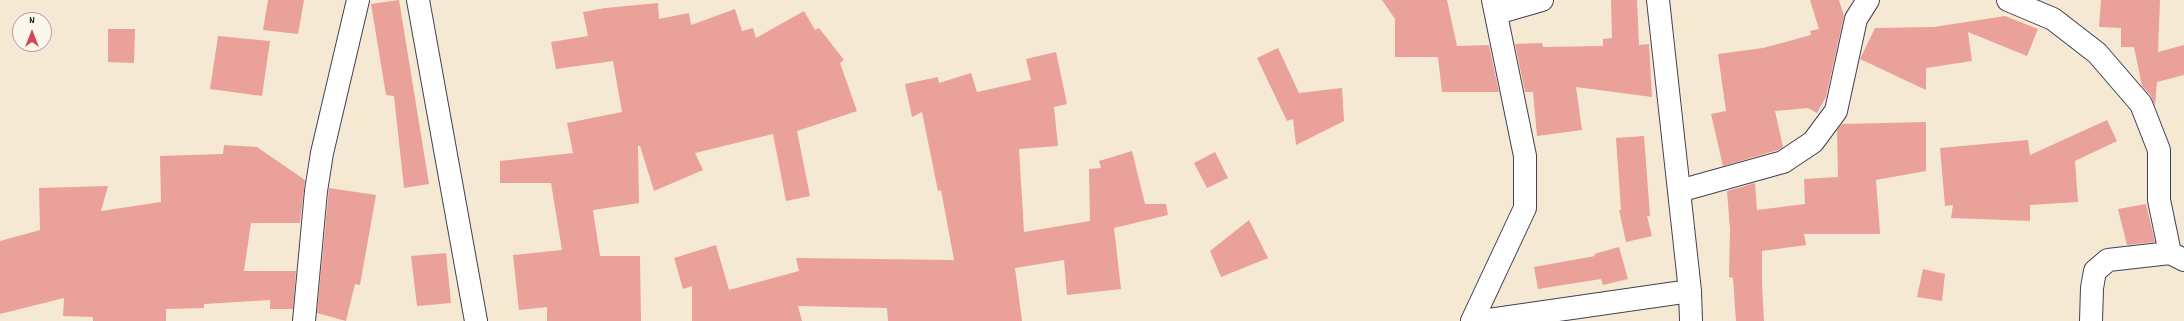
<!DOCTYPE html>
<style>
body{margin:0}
#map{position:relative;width:2184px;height:321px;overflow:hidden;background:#f6e9d3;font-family:Dekko,sans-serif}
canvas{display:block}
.north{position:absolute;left:12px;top:12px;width:40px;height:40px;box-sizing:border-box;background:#fbf7ec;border:1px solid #a4a2a5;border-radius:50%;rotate:0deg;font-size:11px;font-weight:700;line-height:16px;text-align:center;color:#22223b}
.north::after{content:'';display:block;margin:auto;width:14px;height:18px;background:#d1495b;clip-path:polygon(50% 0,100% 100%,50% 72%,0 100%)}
</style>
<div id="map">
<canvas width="2184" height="321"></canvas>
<div class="north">N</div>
</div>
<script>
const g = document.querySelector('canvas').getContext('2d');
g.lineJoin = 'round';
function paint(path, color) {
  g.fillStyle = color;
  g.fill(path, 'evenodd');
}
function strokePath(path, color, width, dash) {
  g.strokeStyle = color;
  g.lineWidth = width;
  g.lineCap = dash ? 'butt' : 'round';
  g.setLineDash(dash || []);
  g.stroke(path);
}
paint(new Path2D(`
 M268 0H304L298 34 263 30Z
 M399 0 429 184 404 188 394 96 386 95 371 4Z
 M1382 0H1447L1457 46 1489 45 1499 92H1442L1438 57H1395V19Z
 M1611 0H1637L1639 45 1649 44 1652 97 1576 87 1582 130 1537 136 1533 92H1525L1515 44 1542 43 1543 47 1603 46V39L1612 38Z
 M1810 0H1839L1844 16 1826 97 1817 113 1808 108 1775 111 1783 147 1778 150 1723 166 1711 114 1726 111 1718 54 1763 48 1811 35 1810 31 1819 29Z
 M2101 0H2160L2158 52 2184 45V75L2157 82 2155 106 2151 96 2142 86 2134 47H2121V28L2099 27Z
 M658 3 659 19 689 13 691 25 735 9 742 31 753 28 756 38 804 11 815 30 819 28 844 60 840 63 857 111 797 131 810 196 786 201 773 134 695 153 703 170 654 191 640 146H638L639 203 593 210 600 256H640L641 321H547V307L519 310 513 255 562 250 551 183H500V161L573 153 567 123 622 112 613 61 556 69 551 42 588 36 583 12 605 8Z
 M2005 16 2038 29 2027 56 1968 32 1972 61 1926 68V90L1860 59 1875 28 1934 27Z
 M108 29H135L134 63 108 62Z
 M218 36 270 41 262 96 210 89Z
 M1278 48 1299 93 1342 88 1344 121 1296 145 1293 119 1287 121 1257 58Z
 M1056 52 1067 104 1054 107 1058 146 1019 149 1024 232 1090 221 1089 169 1101 168 1099 161 1132 151 1145 204H1166L1168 215 1114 228 1121 289 1067 295 1064 260 1015 268 1022 321H888L887 308 798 306 802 321H692V286L683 289 674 258 716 245 729 290 799 271 796 258 954 260 941 190 938 191 922 112 912 117 905 84 938 77 939 83 971 73 977 92 1031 80 1026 59Z
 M2107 120 2117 141 2075 161 2078 202 2030 205V221L1951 218 1953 205 1945 206 1940 148 2028 140 2030 155Z
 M1926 122V171L1876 180 1880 234H1804L1806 245 1762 251V284L1764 321H1736L1733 278 1729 277 1730 229 1727 191 1755 183 1757 210 1805 204 1804 179 1838 177 1837 130 1842 124Z
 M1644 136 1650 216H1647L1652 236 1626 242 1619 210H1621L1616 138Z
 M224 145 257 147 305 180 300 223H251L244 271H296L293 309H270V300L204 304V308L166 309V321H93V317L63 316 64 298 0 314V241L40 230 39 188 108 186 101 211 161 202 160 156 223 154Z
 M1215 152 1228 178 1207 188 1194 163Z
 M329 188 376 195 360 285 355 284 346 321 317 313Z
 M2146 204 2155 242 2127 245 2118 209Z
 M1249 220 1268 258 1221 277 1210 251Z
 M1619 247 1628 279 1603 285 1601 279 1538 289 1534 267 1595 256 1594 254Z
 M446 253 451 303 417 306 411 256Z
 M1923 269 1945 274 1942 301 1917 297Z`), '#eaa199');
const minor = new Path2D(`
 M418 0 476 321
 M1658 0 1690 291 1691 321
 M2008 0 2053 19 2097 53 2141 104 2159 150V200L2170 253
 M1497 13 1542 0
 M1679 191 1783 162 1813 142 1836 111 1856 19 1868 0
 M304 321 316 191 322 153 358 0
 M1472 321 1525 208V156L1493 0
 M1482 321 1690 291
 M2091 321 2092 288 2095 271 2108 260 2170 253 2184 260`);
strokePath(minor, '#424052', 24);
strokePath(minor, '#fff', 22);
</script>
